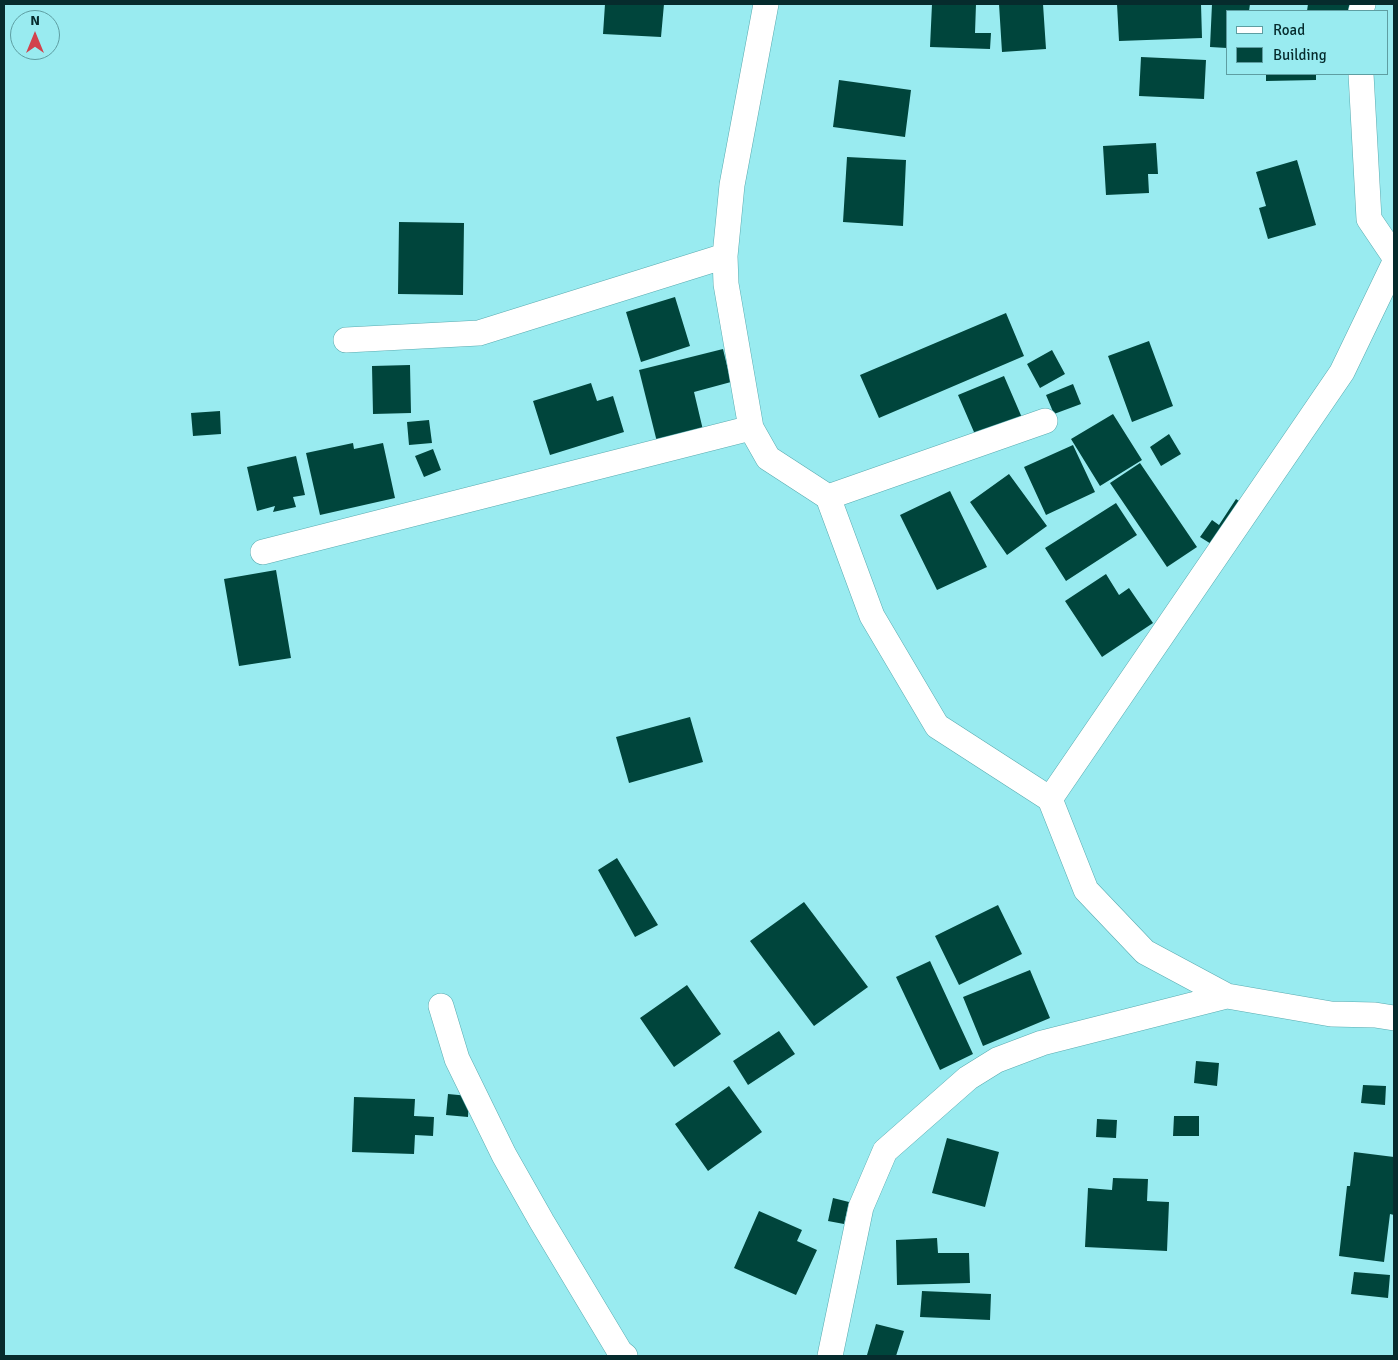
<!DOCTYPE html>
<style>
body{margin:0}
#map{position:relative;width:1398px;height:1360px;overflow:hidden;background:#99ebf0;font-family:Signika,sans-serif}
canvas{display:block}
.frame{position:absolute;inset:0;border:5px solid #062b2d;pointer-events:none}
.legend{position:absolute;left:1226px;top:10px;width:162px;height:65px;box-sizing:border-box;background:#99ebf0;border:1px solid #5e9ea2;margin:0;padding:6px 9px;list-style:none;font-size:15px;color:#062b2d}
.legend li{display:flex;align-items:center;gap:10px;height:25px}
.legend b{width:25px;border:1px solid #5e9ea2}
.north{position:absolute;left:10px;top:10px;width:50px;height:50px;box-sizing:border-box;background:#99ebf0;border:1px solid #5e9ea2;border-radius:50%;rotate:0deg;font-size:14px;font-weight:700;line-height:20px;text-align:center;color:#062b2d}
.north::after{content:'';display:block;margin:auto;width:18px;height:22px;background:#d2424c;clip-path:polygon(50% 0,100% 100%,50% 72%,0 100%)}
</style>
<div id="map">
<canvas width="1398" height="1360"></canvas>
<div class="frame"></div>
<ul class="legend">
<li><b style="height:6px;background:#fff"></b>Road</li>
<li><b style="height:14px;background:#00453c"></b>Building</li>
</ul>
<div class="north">N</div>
</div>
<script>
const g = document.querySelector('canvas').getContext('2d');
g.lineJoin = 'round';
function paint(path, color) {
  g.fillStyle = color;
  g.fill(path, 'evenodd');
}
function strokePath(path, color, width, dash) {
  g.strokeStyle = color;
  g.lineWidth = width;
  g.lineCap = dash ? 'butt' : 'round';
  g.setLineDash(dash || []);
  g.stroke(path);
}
paint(new Path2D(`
 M605 4H664L661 37 603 34Z
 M932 4H976L975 33H991L990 49 930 47Z
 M999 4H1043L1046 49 1002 52Z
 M1117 4H1201L1202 38 1119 41Z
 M1212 4H1250L1249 11H1227V48L1210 47Z
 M1308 4H1356V11H1307Z
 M1141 57 1206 60 1204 99 1139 96Z
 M1266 74H1316V80L1266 81Z
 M839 80 911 90 905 137 833 127Z
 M1156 143 1158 174H1148L1149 193 1106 195 1103 146Z
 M847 157 906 160 903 226 843 222Z
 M1297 160 1316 225 1268 239 1259 208 1266 206 1256 172Z
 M399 222 464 223 463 295 398 294Z
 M675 297 690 346 641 362 626 312Z
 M1006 313 1024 356 879 418 860 375Z
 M1149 341 1173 406 1132 422 1108 356Z
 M723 349 731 382 694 392 703 430 657 442 639 370Z
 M1052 350 1065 374 1040 388 1027 364Z
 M410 365 411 413 373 414 372 366Z
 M1004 376 1023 420 977 439 958 395Z
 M591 383 597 401 613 396 624 432 550 455 533 401Z
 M1073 384 1081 404 1054 414 1046 395Z
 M220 411 221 434 193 436 191 413Z
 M1113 414 1142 460 1100 486 1071 439Z
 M429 420 432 443 409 445 407 422Z
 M1169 434 1181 454 1161 466 1150 447Z
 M353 443 354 449 383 443 395 498 320 515 306 453Z
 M1073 445 1095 492 1046 515 1024 467Z
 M433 449 441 470 424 477 415 456Z
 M296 456 305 495 293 497 296 507 273 512 275 506 257 511 247 467Z
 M1140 463 1197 547 1167 567 1110 483Z
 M1009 474 1047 526 1007 555 970 502Z
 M950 491 987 567 937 590 900 515Z
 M1236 499 1245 505 1216 547 1200 537 1212 520 1219 525Z
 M1116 503 1137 535 1066 581 1045 548Z
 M276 570 291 658 239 666 224 579Z
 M1106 574 1119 595 1129 588 1153 623 1102 657 1065 601Z
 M690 717 703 762 629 783 616 737Z
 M617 858 658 925 635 937 598 870Z
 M804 902 868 987 814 1026 750 941Z
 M998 905 1022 954 959 985 935 936Z
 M930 961 973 1054 940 1070 896 977Z
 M1030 970 1050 1018 983 1046 963 997Z
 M687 985 721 1034 674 1067 640 1018Z
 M779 1031 795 1054 748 1085 733 1061Z
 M1196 1061 1219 1063 1217 1086 1194 1083Z
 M1363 1085 1386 1086 1385 1105 1361 1103Z
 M729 1086 762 1132 708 1171 675 1124Z
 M448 1094 469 1096 468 1117 446 1115Z
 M354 1097 415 1099 414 1116 434 1117 433 1136 415 1135 414 1154 352 1152Z
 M1174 1116H1199V1136H1173Z
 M1097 1119 1117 1120 1116 1138 1096 1137Z
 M947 1138 999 1152 985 1207 932 1193Z
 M1354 1152 1394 1157V1215L1390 1214 1384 1262 1339 1256 1347 1186H1350Z
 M1113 1178 1148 1179 1147 1201 1169 1202 1167 1251 1085 1247 1088 1188 1112 1190Z
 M833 1198 849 1202 844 1224 828 1221Z
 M759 1211 802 1230 797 1241 817 1250 796 1295 734 1268Z
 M937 1238 938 1253H969L970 1283 897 1285 896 1240Z
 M1354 1272 1390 1275 1388 1298 1351 1294Z
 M922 1291 991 1294 990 1320 920 1317Z
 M876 1324 904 1331 896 1356 867 1355Z`), '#00453c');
const street = new Path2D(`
 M766 4 732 185 725 256 726 284 751 428 768 458 828 497 872 616 937 726 1050 799 1086 890 1145 952 1227 996
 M1361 11 1363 4
 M1361 74 1369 219 1394 256
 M346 340 479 333 725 256
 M828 497 1045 421
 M263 552 751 428
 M1050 799 1342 372 1394 264
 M441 1006 457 1059 504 1155 542 1222 620 1352 625 1356
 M830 1356 861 1207 885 1151 968 1078 997 1060 1042 1043 1227 996 1331 1014 1375 1015 1394 1018`);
strokePath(street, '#59abb0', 26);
strokePath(street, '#fff', 25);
</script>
